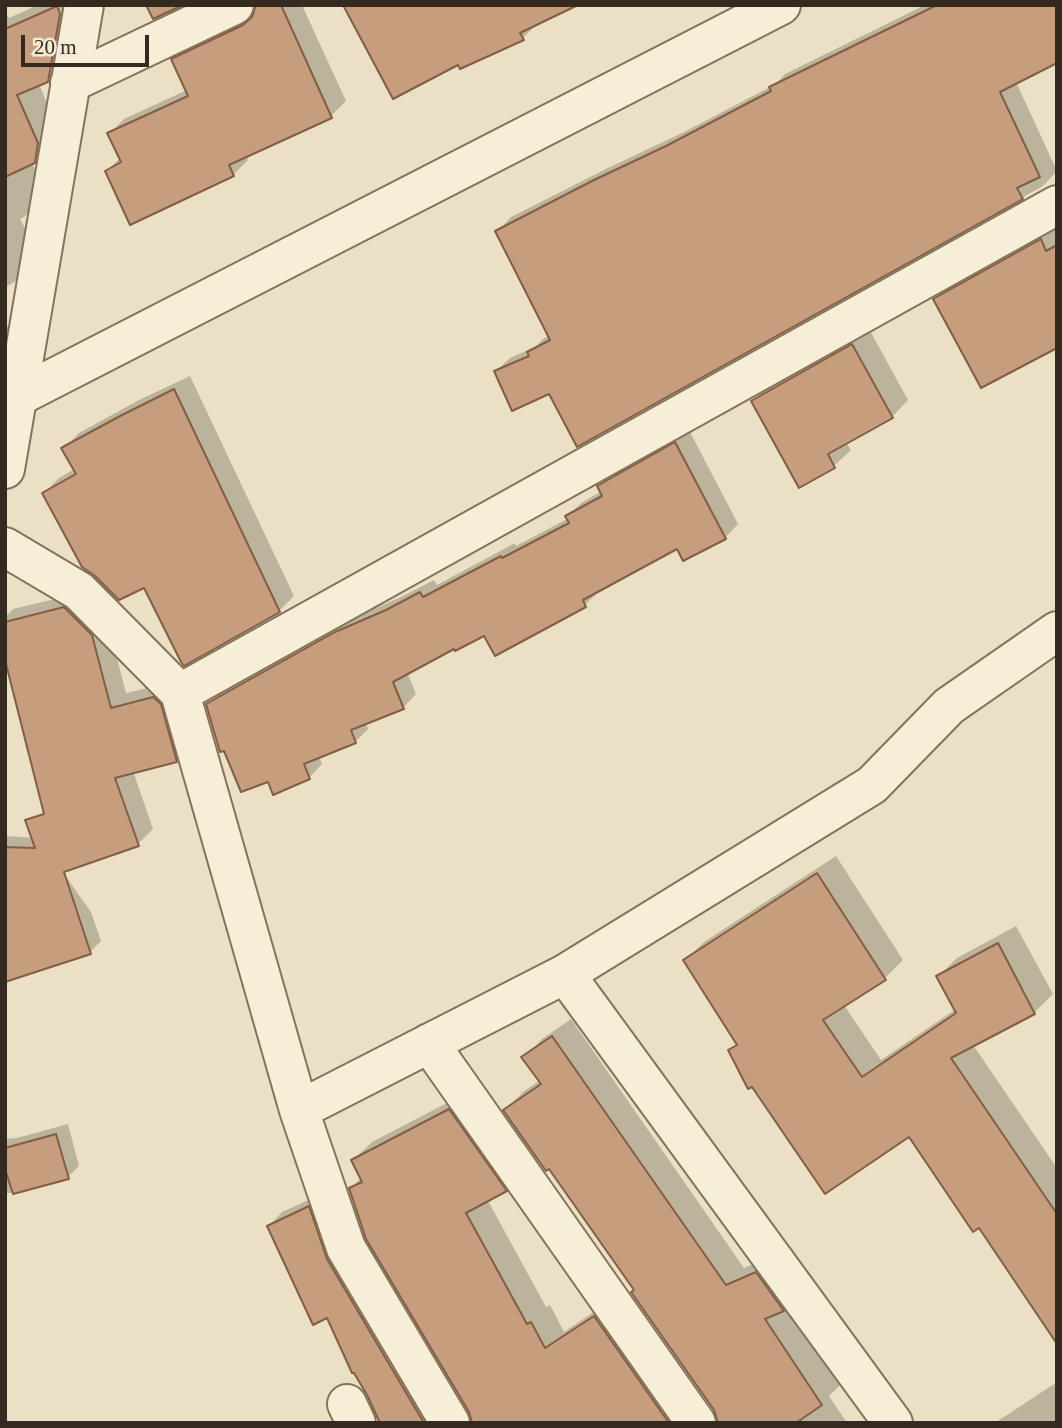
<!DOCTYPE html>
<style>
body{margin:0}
#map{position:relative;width:1062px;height:1428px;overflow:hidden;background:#ebe0c5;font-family:"Times New Roman",serif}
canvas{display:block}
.frame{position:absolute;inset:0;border:7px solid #352a1f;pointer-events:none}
.scale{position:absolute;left:21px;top:35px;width:128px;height:32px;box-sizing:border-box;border:4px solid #352a1f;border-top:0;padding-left:9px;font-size:21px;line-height:24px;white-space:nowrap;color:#352a1f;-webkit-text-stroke:5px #f3ead4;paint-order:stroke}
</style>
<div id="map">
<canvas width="1062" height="1428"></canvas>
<div class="frame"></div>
<div class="scale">20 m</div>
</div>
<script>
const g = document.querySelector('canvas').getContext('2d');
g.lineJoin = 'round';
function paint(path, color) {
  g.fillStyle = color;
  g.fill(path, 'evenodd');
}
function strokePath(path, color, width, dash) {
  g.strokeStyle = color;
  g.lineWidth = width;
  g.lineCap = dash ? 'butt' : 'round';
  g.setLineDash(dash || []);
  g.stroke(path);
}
paint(new Path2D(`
 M38 5H77L67 61 47 80 39 84 56 124 53 142 32 163 45 192 44 198 24 217 20 219 35 247 33 263 13 283 5 287V11L9 18Z
 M257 5H302L346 101 331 116 246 155 248 160 233 175 107 171 121 157 109 134 124 119 187 90 173 60 188 45 255 13Z
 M925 5H1057L1016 82 1057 171 1043 186 578 445 550 391 496 371 510 358 535 347 543 339 550 335 498 231 511 217 610 167 682 133 776 84 785 74Z
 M537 24 523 38 459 62Z
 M1057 227V323L935 299 947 288Z
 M5 322 19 346 5 382Z
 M869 329 908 400 892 417 846 442 851 450 834 466 799 486 753 401 769 384Z
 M190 376 294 596 279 611 145 585 44 493 59 478 75 469 64 448 79 433 139 400Z
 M689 430 738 524 725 538 677 547 597 590 598 592 585 605 485 634 455 647 407 672 416 694 403 708 366 723 368 729 355 742 319 756 322 764 309 778 269 779 208 704 221 691 350 619 401 597 434 580 437 585 515 543 516 546 569 518 568 516 581 503 602 491 599 486 613 473Z
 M80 593 107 620 126 693 169 683 191 746 176 761 133 771 153 829 138 844 62 871 91 912 101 941 90 952 5 980V836L39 838 59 866 5 653V617L13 609Z
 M836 856 903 960 885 978 844 1005 881 1060 956 1009 939 976 957 958 1016 926 1053 994 1034 1013 973 1045 1057 1168V1342L979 1225 909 1134 731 1050 738 1043 685 960 704 942Z
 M571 1019 744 1268 775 1255 787 1306 840 1385 829 1396 847 1423H719L715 1410 636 1290 550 1166 505 1110 523 1092 540 1080 524 1058 542 1039Z
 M468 1092 524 1172 505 1190 487 1199 546 1307 550 1305 564 1332 613 1299 703 1423H489L351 1188 362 1177 353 1160 372 1142Z
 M68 1124 79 1166 68 1177 5 1194V1139L17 1138Z
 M322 1194 447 1423H382L328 1316 269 1226 282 1212Z
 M1057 1382V1423H994L1007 1415Z`), '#0003');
const building = new Path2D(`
 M146 5H183L153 19Z
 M256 5H281L332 118 229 165 234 176 130 225 105 171 121 162 107 133 188 96 171 59 243 25 252 17Z
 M343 5H578L520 33 524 40 460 69 458 65 393 99Z
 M937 5H1057V63L1000 92 1040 177 1017 188 1023 199 577 447 549 394 512 411 494 371 529 356 527 352 550 340 495 231 594 180 666 146 771 91 769 87Z
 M57 6 60 14 48 82 17 95 38 143 35 163 5 177V29Z
 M1041 239 1046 251 1057 245V348L981 388 933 299Z
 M852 344 893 418 828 454 835 468 799 488 751 401Z
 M174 389 280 612 184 666 181 662 144 588 119 600 95 576 82 567 42 493 76 474 61 448 122 415Z
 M675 442 726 539 683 561 677 549 583 600 586 607 495 656 484 636 455 651 454 649 393 682 404 709 351 730 356 743 304 764 310 779 273 795 268 782 241 792 224 751 220 752 206 704 335 632 386 610 420 592 423 597 501 556 502 558 569 523 565 516 602 496 597 486Z
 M64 607 92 635 111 708 153 697 161 704 177 762 115 778 139 846 64 872 91 954 5 982V847L35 848 25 820 44 814 5 660V622Z
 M817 873 886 980 823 1020 862 1077 956 1013 936 976 998 943 1035 1014 951 1058 1057 1214V1344L979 1228 973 1232 909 1137 825 1194 752 1087 748 1089 728 1050 737 1045 683 960Z
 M552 1036 726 1285 756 1272 784 1311 765 1319 822 1405 796 1423H718L714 1410 631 1292 634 1290 549 1169 546 1171 503 1110 541 1084 521 1057Z
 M449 1109 507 1191 466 1213 527 1324 531 1322 545 1348 594 1316 669 1423H472L469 1412 366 1239 349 1188 362 1182 351 1160Z
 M56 1134 69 1179 13 1194 5 1169V1148Z
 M309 1206 327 1259 424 1423H380L367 1395 354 1373H352L327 1318 313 1325 267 1226Z`);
paint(building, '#c69d7d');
strokePath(building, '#815e44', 2);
const minor = new Path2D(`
 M70 83 234 5
 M19 396 781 5
 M5 547 79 591 180 693 299 1110 346 1248 450 1423
 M180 693 1057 205
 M565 974 893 1423
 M429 1043 696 1423
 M299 1110 565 974 872 785 949 706 1057 631
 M347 1404 356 1423`);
const tertiary = new Path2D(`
 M5 469 84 5`);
strokePath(minor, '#84725c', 42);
strokePath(tertiary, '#84725c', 42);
strokePath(minor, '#f6eed7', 38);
strokePath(tertiary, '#f6eed7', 38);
</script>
